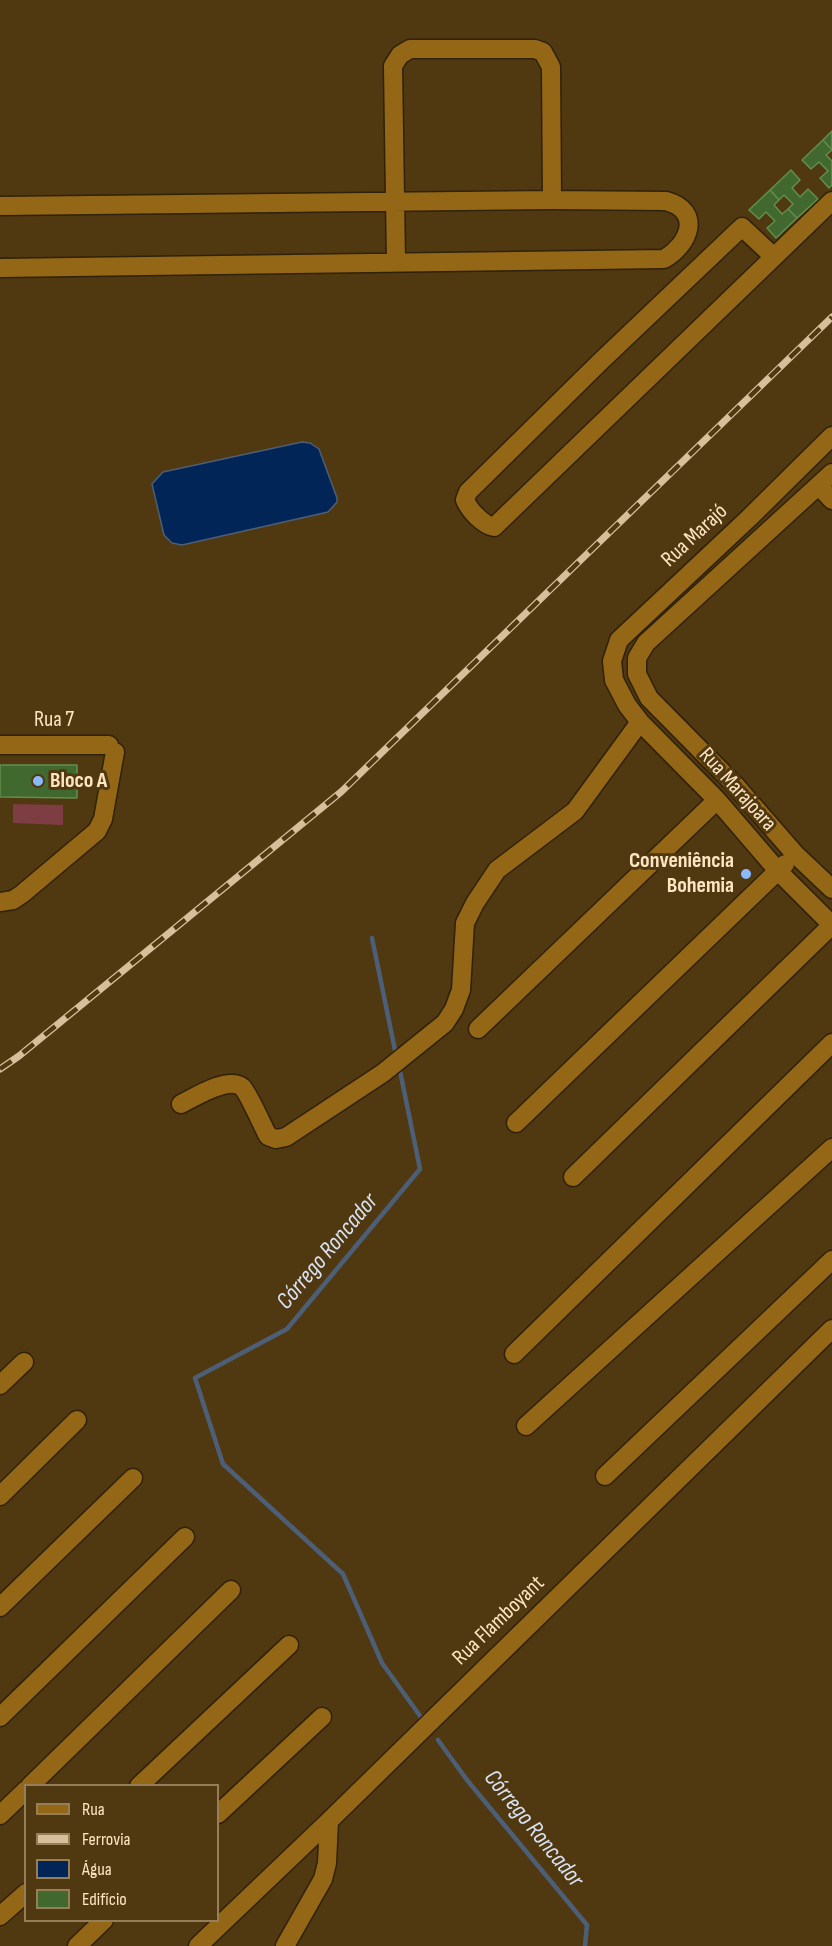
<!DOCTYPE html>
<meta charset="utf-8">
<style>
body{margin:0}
#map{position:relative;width:832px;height:1946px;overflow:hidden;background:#503811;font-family:"Sofia Sans Condensed",sans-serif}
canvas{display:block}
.legend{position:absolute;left:24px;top:1784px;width:195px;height:138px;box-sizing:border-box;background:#503811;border:2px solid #967e58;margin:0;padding:8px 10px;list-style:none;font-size:18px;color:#fee6c3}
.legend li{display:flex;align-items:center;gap:12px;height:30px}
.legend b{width:30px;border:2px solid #967e58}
</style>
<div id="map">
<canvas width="832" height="1946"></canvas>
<ul class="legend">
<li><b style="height:8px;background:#936716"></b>Rua</li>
<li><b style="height:8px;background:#d7bf9b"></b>Ferrovia</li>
<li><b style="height:16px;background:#002556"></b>Água</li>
<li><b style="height:16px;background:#41682e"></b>Edifício</li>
</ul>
</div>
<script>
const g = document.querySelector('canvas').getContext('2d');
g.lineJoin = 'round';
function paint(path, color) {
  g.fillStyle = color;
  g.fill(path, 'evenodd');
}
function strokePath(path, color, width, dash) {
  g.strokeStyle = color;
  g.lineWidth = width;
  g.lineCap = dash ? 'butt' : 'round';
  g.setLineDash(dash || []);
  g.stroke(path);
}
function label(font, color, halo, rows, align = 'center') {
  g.font = font + ' "Sofia Sans Condensed",sans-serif';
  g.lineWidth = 6;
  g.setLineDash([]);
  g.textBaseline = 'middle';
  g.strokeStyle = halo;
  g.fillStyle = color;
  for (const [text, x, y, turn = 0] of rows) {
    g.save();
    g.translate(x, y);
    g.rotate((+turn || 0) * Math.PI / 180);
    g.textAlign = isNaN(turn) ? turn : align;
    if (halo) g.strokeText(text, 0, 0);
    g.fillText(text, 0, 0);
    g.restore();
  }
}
paint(new Path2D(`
 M13 804 63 805V825L13 823Z`), '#7d3d42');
const water = new Path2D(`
 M302 442 310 443 319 449 337 498V502L328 512 182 545 172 543 164 535 152 484 163 472Z`);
paint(water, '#002556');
strokePath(water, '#4c5f77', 1.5);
strokePath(new Path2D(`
 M372 938 396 1055
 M399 1066 420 1169 287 1329 195 1378 223 1464 343 1574 382 1663 423 1720
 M438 1740 467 1780 587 1925 585 1946`), '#4c5f77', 4.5);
const building = new Path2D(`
 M832 131V150L823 140Z
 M823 140 832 150 826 155 832 161V185L829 188 820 178 828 171 819 162 811 169 802 160Z
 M791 170 800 180 792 188 800 197 808 189 818 199 797 218 788 209 793 204 784 195 779 200 770 190Z
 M770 190 779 200 774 205 782 214 788 209 797 218 776 238 767 228 775 221 766 212 759 219 749 210Z
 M0 765H77V798L0 797Z`);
paint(building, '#41682e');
strokePath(building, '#628f4d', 1.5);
const minor = new Path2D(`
 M0 206 552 200 666 201C703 211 689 245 664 259L0 268
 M773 256 742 227 601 361 468 492 465 500C469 510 483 525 494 527L832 201
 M396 262 393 66 400 55 410 49H535L543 52 551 67 552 200
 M832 436 749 518 619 640 612 661 614 680 627 705 640 722 717 800 778 871 832 925
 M832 473 646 643 637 658V674L649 698 735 785 795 854 832 889
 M819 486 832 500
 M0 745H109
 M0 902 13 900 22 894 97 831 103 819 115 752
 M478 1029 717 800
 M181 1104C195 1097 228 1076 242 1087 248 1092 263 1127 268 1136L276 1139 286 1137 383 1073 445 1023 454 1009 461 990 465 923 475 903 497 870 575 811 640 722
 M516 1123 785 864
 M573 1177 832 925
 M514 1354 832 1043
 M0 1385 24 1362
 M526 1426 832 1148
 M605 1476 832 1260
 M0 1496 77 1420
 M0 1607 133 1478
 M0 1717 185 1537
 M30 1786 231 1590
 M139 1786 289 1645
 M218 1814 322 1717
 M0 1815 26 1790
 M0 1916 26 1893
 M77 1946 104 1920
 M198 1946 329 1821 832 1329
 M285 1946 323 1879 327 1863 329 1821`);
strokePath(minor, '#30210a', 21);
strokePath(minor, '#936716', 18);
const rail = new Path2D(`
 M0 1069 19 1056 341 792 832 317`);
strokePath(rail, '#d7bf9b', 7);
strokePath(rail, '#503811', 4.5, [14]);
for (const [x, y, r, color] of [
 [38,781,6,"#8abafc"],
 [746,874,6,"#8abafc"]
]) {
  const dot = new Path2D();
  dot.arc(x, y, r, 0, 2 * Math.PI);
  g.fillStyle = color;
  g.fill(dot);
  strokePath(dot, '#503811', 2);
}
label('22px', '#fee6c3', '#503811', [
 ["Rua Marajó",695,536,-43],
 ["Rua 7",54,720],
 ["Rua Marajoara",737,790,48],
 ["Rua Flamboyant",499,1621,-44]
]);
label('bold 22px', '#fee6c3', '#503811', [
 ["Bloco A",50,781],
 ["Conveniência",734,861,"right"],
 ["Bohemia",734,886,"right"]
], 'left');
label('italic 24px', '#d8e4f4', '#503811', [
 ["Córrego Roncador",328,1252,-50],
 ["Córrego Roncador",533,1829,51]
]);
</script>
